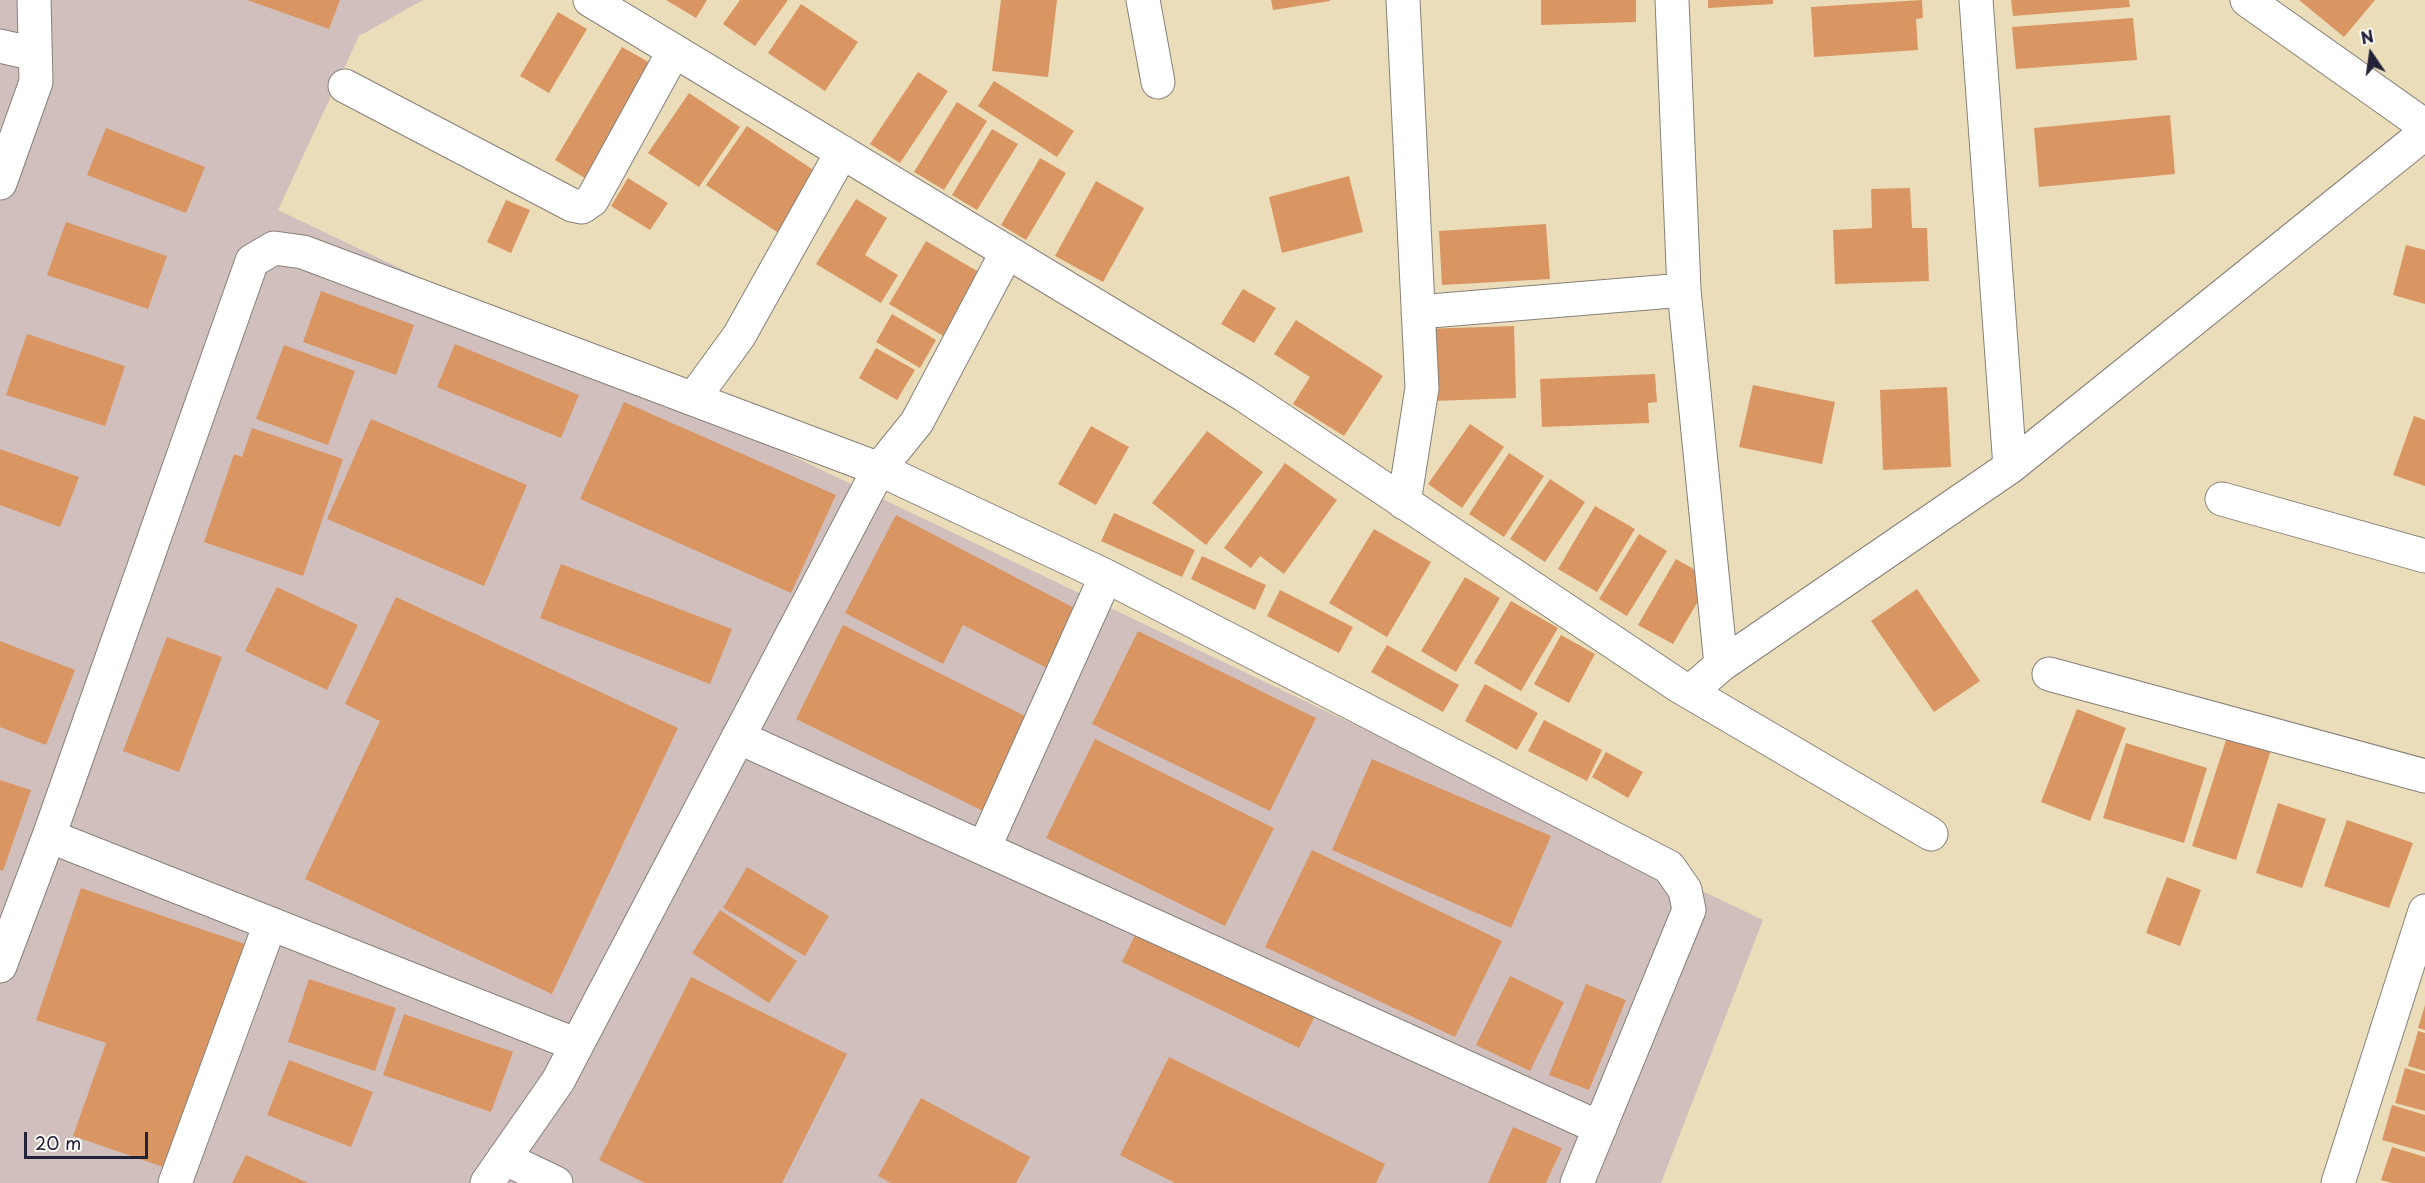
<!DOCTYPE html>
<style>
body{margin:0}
#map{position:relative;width:2425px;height:1183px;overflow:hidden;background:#ebddb9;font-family:"Playpen Sans",sans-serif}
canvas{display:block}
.north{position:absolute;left:2341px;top:24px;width:60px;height:60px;-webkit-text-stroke:4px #fdfcf7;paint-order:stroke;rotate:347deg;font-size:16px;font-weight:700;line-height:24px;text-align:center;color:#22223b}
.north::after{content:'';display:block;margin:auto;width:21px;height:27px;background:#22223b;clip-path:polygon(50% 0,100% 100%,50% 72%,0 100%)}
.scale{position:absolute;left:24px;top:1132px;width:124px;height:27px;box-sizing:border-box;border:3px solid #22223b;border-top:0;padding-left:8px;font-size:18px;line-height:21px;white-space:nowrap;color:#22223b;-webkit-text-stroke:4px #fdfcf7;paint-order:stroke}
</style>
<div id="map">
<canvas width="2425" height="1183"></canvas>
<div class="north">N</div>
<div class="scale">20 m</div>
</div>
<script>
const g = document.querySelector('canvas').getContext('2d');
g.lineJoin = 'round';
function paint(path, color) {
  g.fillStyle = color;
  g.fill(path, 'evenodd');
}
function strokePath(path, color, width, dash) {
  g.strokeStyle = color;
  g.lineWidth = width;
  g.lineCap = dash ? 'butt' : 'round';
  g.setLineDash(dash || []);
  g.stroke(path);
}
paint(new Path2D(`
 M0 0H423L359 36 278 210 1763 920 1661 1183H0Z`), '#d1bfbd');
paint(new Path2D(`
 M247 0H340L329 29Z
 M666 0H707L696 18Z
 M740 0H788L755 46 723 24Z
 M1001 0H1057L1048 77 992 71Z
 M1271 0H1330V1L1273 10Z
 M1541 0H1636V22L1541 25Z
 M1708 0H1773V4L1708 8Z
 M1922 0 1923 18 1916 19 1918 50 1814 57 1811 7Z
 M2011 0H2129L2130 7 2013 16Z
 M2299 0H2375L2344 37Z
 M801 4 858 42 825 91 768 53Z
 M558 12 587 29 549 93 520 76Z
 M2133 18 2137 60 2016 69 2012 27Z
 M622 47 661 69 593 183 555 160Z
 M918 72 948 91 900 163 870 144Z
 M994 81 1074 131 1057 157 978 106Z
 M689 93 740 127 699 187 648 153Z
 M957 102 987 121 944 190 914 172Z
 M2170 115 2175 174 2039 187 2034 128Z
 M747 126 824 177 783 236 706 185Z
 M106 128 205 167 186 213 87 175Z
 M992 129 1018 144 977 210 952 195Z
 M1040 158 1066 173 1026 240 1001 225Z
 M1349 176 1363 232 1282 253 1269 197Z
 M628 178 668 203 650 230 611 206Z
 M1096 181 1144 208 1103 282 1055 256Z
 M1910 188 1912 228H1927L1929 281 1835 284 1833 230 1872 228 1871 189Z
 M856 199 887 218 865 255 898 275 881 303 816 264Z
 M506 200 530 210 511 253 487 242Z
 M66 222 167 256 148 309 47 275Z
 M1546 224 1550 279 1442 285 1439 231Z
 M926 241 987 277 950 340 889 304Z
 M2406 245 2425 250V304L2393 295Z
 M1243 289 1276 308 1254 343 1221 324Z
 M321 291 414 325 396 375 303 342Z
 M892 314 936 340 920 368 876 342Z
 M1296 320 1383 376 1344 436 1293 404 1310 377 1274 354Z
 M1514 326 1516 398 1434 401 1422 329Z
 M27 334 125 366 105 426 6 395Z
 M455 344 579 395 561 438 437 387Z
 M284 345 355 371 328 445 256 419Z
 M876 348 915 370 897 400 859 378Z
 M1655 374 1657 402 1648 403 1649 423 1542 427 1540 379Z
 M1753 385 1835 402 1822 464 1739 447Z
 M1947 387 1951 467 1883 470 1880 390Z
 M624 402 836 495 791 593 580 499Z
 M2414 416 2425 420V486L2393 475Z
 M371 419 527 485 484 586 327 519Z
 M1470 424 1504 447 1462 508 1428 484Z
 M1091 426 1129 447 1096 505 1058 484Z
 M252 428 343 459 303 576 204 542 234 454 242 457Z
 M1207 431 1263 472 1206 545 1152 503Z
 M0 449 79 477 60 527 0 505Z
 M1509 453 1544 476 1504 537 1469 514Z
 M1285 463 1337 500 1284 574 1260 556 1251 568 1224 548Z
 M1550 479 1585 502 1545 562 1510 539Z
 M1595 506 1635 529 1597 592 1558 569Z
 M1114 513 1195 550 1182 577 1101 541Z
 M896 515 1082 612 1051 670 963 625 943 664 845 613Z
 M1374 529 1431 562 1387 637 1329 603Z
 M1639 534 1667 551 1627 616 1599 599Z
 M1202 556 1266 585 1255 610 1191 579Z
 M1676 559 1711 579 1673 644 1638 625Z
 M561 564 732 629 710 684 540 618Z
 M1465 577 1500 598 1456 672 1421 651Z
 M277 587 358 625 327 690 245 651Z
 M1917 589 1980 681 1934 712 1871 621Z
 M1280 590 1353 627 1339 653 1267 616Z
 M396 597 678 728 552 994 305 879 380 721 345 704Z
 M1511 601 1558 628 1521 691 1474 663Z
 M843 625 1035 721 989 814 796 719Z
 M1138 631 1316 718 1270 811 1092 724Z
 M1561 635 1595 654 1569 703 1534 684Z
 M167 637 222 657 179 772 123 751Z
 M0 641 75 670 46 745 0 727Z
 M1387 645 1459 685 1443 712 1371 672Z
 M1485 684 1538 713 1517 750 1465 721Z
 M2077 709 2126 728 2090 821 2041 802Z
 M1544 720 1602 750 1587 781 1528 751Z
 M2227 737 2271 750 2236 860 2192 846Z
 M1095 739 1274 828 1225 926 1046 838Z
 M2126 743 2207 768 2184 843 2103 818Z
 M1606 752 1643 772 1628 798 1592 777Z
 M1372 759 1551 836 1511 928 1332 850Z
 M0 780 31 790 3 871 0 870Z
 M2278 803 2326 819 2302 888 2256 873Z
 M2347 820 2413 843 2389 908 2324 886Z
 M1312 850 1502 941 1455 1037 1265 947Z
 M747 867 829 916 805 956 723 908Z
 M2167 877 2201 890 2180 946 2146 933Z
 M81 888 251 946 172 1170 73 1136 106 1043 36 1020Z
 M720 910 797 961 769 1003 692 953Z
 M1138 929 1315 1016 1299 1048 1122 962Z
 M1510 976 1564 1002 1530 1071 1476 1045Z
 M691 977 847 1054 782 1183H645L599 1160Z
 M309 979 396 1008 375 1071 288 1042Z
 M1586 984 1626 1000 1589 1090 1549 1075Z
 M2425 1005V1030L2418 1028Z
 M404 1014 513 1052 491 1112 383 1075Z
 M2418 1031 2425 1033V1071L2408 1066Z
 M1169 1057 1385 1164 1376 1183H1175L1120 1155Z
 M289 1060 373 1092 351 1147 267 1115Z
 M2405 1068 2425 1074V1111L2395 1103Z
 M921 1098 1030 1157 1016 1183H891L878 1176Z
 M2392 1105 2425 1115V1152L2382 1140Z
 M1513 1127 1562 1148 1546 1183H1488Z
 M2392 1147 2425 1157V1183H2392L2381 1180Z
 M246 1155 308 1183H232Z`), '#d99663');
const minor = new Path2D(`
 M590 0 1244 395 1679 686 1931 834
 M1143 0 1158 82
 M1403 0 1422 388 1404 503
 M1672 0 1684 290 1721 665
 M2247 0 2425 126
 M0 46 35 54
 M345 86 572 205 582 207 592 200 674 51
 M0 183 36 82 34 0
 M1418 312 1684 290
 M693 399 739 336 842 152
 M2010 467 2425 133
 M2222 499 2425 556
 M2049 674 2425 776
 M1690 692 1721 665 2010 467 1976 0
 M738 737 1600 1128
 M49 836 577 1045
 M984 848 1106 576
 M0 966 49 836 252 261 274 248 303 252 879 469 1106 576 1669 867 1685 890 1689 910 1577 1183
 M504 1158 556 1183
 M175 1183 270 924
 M487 1183 558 1081 879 469 917 422 1007 252
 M2338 1183 2425 911`);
strokePath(minor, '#86807a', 35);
strokePath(minor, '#fff', 33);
</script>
